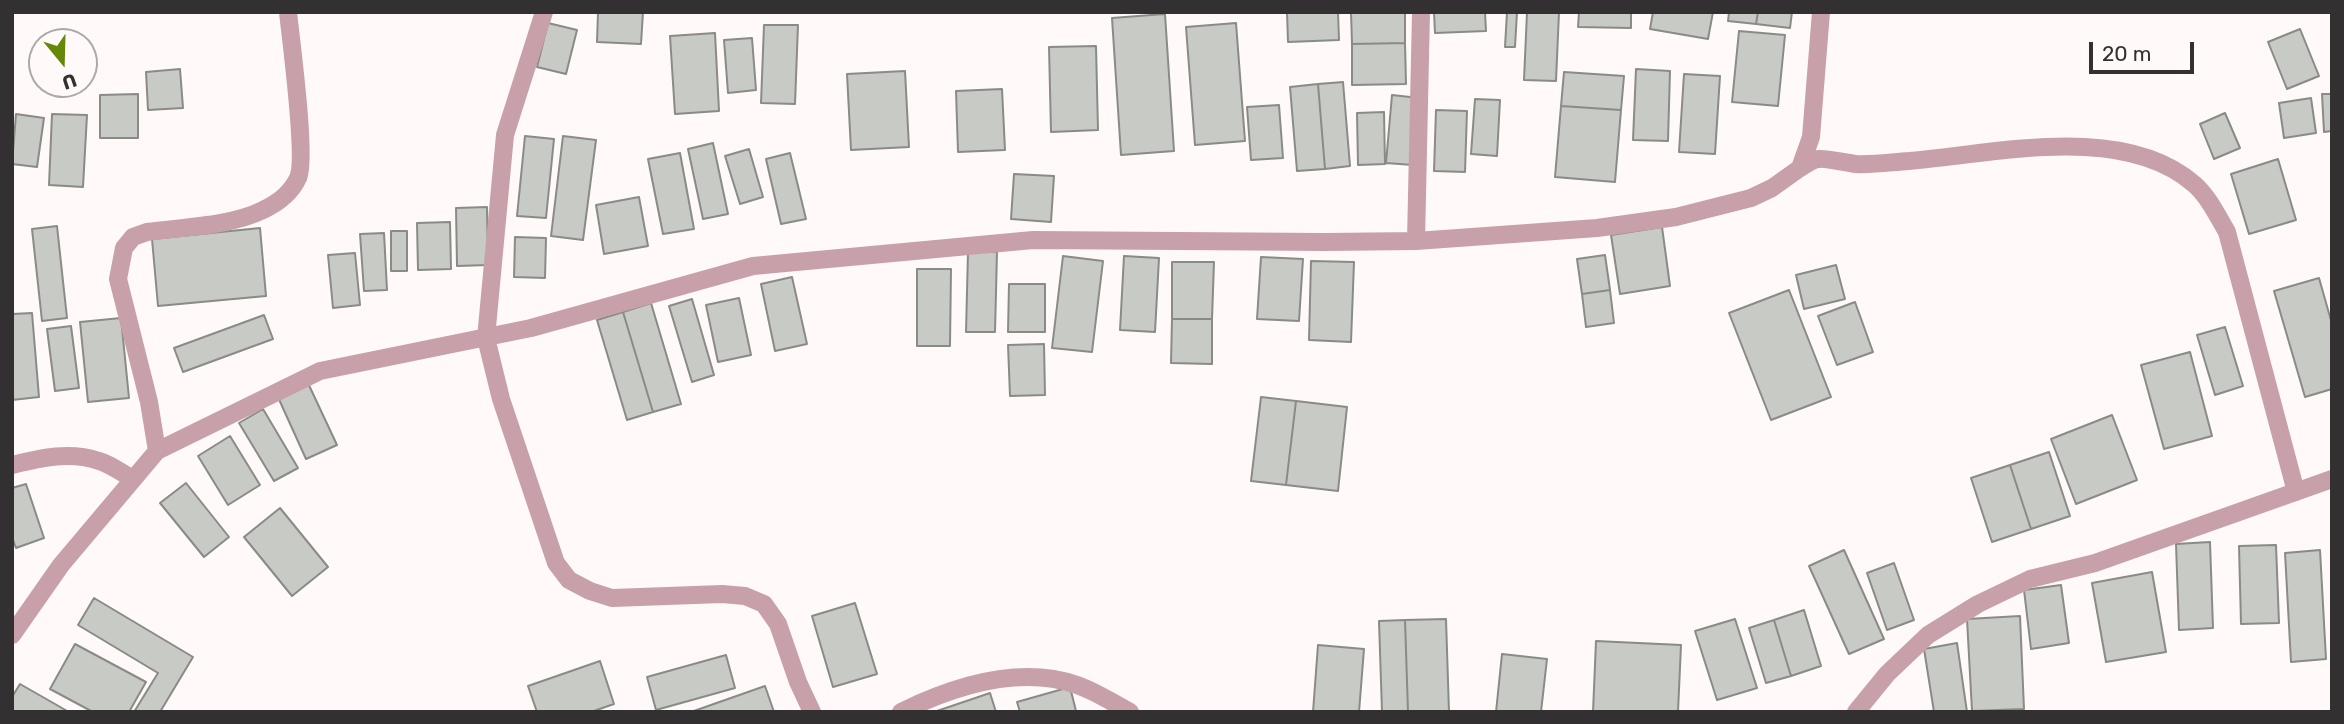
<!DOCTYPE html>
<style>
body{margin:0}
#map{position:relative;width:2344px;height:724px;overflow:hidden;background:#fff9fa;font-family:Rubik,sans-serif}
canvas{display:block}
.frame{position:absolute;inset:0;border:14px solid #323030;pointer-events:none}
.north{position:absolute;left:28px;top:28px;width:70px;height:70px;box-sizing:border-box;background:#fff9fa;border:2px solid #ada9a9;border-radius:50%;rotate:161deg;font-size:19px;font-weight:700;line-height:28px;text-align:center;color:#323030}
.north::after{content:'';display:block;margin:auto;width:24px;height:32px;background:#668807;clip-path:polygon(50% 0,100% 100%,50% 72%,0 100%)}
.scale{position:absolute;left:2089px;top:42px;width:105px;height:32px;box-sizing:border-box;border:4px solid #323030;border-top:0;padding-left:9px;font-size:21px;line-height:24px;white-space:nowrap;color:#323030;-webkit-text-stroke:5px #fff9fa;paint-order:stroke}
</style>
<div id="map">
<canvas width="2344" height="724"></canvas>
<div class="frame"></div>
<div class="north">U</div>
<div class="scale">20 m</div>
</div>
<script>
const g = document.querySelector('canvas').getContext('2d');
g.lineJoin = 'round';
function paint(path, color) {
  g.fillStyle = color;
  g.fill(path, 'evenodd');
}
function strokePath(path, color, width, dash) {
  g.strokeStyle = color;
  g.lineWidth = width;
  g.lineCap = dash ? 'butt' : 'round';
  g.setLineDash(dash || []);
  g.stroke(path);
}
const building = new Path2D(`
 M598 12H643L641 44 597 42Z
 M1287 12H1338L1339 40 1288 42Z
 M1351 12H1405V43L1352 44Z
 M1434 12H1485L1486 31 1435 33Z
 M1507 12H1517L1515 47H1505Z
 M1527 12H1559L1556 81 1524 80Z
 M1579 12H1631V28L1578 27Z
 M1653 12H1713L1708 39 1650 29Z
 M1729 12H1758L1756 24 1728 21Z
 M1758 12H1792L1790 28 1756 24Z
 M1165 14 1174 151 1121 155 1112 18Z
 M548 23 577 30 566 74 537 67Z
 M1236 23 1245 141 1195 145 1186 27Z
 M764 25H798L795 104 761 103Z
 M2300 29 2319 76 2287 89 2268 42Z
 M1739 31 1785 35 1778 106 1732 102Z
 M715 33 719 111 675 114 670 36Z
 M752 38 756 90 728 93 724 40Z
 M1405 43 1406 84 1352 85V44Z
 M1096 46 1098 130 1051 132 1049 47Z
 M180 69 183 108 148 110 146 72Z
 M1636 69 1670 71 1668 141 1633 140Z
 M905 71 909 147 851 150 847 74Z
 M1564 72 1624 76 1621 110 1561 106Z
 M1684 74 1720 76 1715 154 1679 152Z
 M1343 82 1350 166 1325 169 1318 84Z
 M1318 84 1325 169 1297 171 1290 87Z
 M1002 89 1005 150 958 152 956 91Z
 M138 94V138H100V95Z
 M2322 94H2332V131L2324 132Z
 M1392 95 1419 98 1413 165 1386 163Z
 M2311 98 2316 133 2284 138 2279 103Z
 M1475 99 1500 100 1497 156 1471 154Z
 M1279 105 1283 158 1251 160 1247 107Z
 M1561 106 1621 110 1615 182 1555 177Z
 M1436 110 1467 111 1465 172 1434 171Z
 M1384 112 1385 164 1358 165 1357 113Z
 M2225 113 2240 148 2214 159 2200 124Z
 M16 114 44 118 37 167 12 164Z
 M52 114 87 115 83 187 49 185Z
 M525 136 554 139 546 218 517 216Z
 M563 136 596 140 583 240 551 236Z
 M713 143 728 214 703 219 688 149Z
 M749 149 763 197 740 204 725 156Z
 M680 153 694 229 663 234 648 159Z
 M790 153 806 219 781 224 766 159Z
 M2278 159 2296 220 2249 234 2231 174Z
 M1014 174 1054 176 1051 222 1011 219Z
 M639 197 648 246 604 254 596 205Z
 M487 207 488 265 457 266 456 208Z
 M450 222 451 269 418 270 417 223Z
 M57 226 67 318 42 321 32 229Z
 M1662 227 1670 286 1620 294 1611 235Z
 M260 228 266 296 158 306 152 239Z
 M391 231H407V271H391Z
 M384 233 387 290 364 291 360 234Z
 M515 237 546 238 545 278 514 277Z
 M968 252H997L995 332H966Z
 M355 253 360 305 333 308 328 255Z
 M1605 255 1610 290 1582 294 1577 259Z
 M1063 256 1103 261 1092 352 1052 348Z
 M1124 256 1159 258 1155 332 1120 330Z
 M1261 257 1303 259 1299 321 1257 319Z
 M1311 261 1354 262 1351 342 1309 340Z
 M1172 262H1214L1212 319H1172Z
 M1836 265 1845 299 1804 309 1796 275Z
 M917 269H951L950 346H917Z
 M792 277 807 344 775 351 761 284Z
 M2319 278 2332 324V389L2305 397 2274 291Z
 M1009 284H1045V332H1008Z
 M1610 290 1614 323 1586 327 1582 294Z
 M1789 290 1831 397 1771 420 1729 313Z
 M739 298 751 355 718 362 706 305Z
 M692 299 714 375 692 382 669 306Z
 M1855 302 1873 352 1837 365 1818 316Z
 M651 303 681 404 653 412 623 312Z
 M623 312 653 412 627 420 597 320Z
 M32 313 39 397 12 400V314Z
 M264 315 273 339 183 372 174 348Z
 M121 318 129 398 88 402 80 322Z
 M1172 319H1212V364L1171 363Z
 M71 326 79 388 55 391 47 329Z
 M2225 327 2243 386 2215 395 2197 335Z
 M1044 344 1045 395 1010 396 1008 345Z
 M2190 352 2212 436 2164 449 2141 365Z
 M307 381 337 445 306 459 277 395Z
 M1261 397 1296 401 1286 485 1251 481Z
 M1296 401 1347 407 1338 491 1286 485Z
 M263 409 298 468 274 481 239 423Z
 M2112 415 2137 480 2076 504 2051 439Z
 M230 436 260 485 228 505 198 456Z
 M2049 452 2070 516 2031 529 2010 465Z
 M2010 465 2031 529 1992 542 1971 478Z
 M186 483 229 537 204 557 160 503Z
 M26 484 44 538 16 548 12 537V488Z
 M280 508 328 567 292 596 244 537Z
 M2210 542 2213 628 2179 630 2176 544Z
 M2276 545 2279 623 2241 624 2239 546Z
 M1844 550 1884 639 1849 654 1809 566Z
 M2320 550 2326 659 2291 662 2285 553Z
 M1894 563 1914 620 1887 630 1867 573Z
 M2152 572 2166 652 2106 662 2092 583Z
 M2061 585 2069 643 2031 649 2024 590Z
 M94 598 193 657 160 712H134L158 673 78 625Z
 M855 603 877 674 833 687 812 616Z
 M1804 610 1821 666 1791 676 1774 620Z
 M2020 616 2024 709 1972 711 1967 619Z
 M1446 619 1449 712H1408L1405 620Z
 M1735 619 1757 688 1717 700 1695 631Z
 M1405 620 1408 712H1382L1379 621Z
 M1774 620 1791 676 1766 683 1749 628Z
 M1596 641 1681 645 1678 712H1593Z
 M1957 643 1967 712H1934L1924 649Z
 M75 644 146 682 129 712H93L50 689Z
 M1318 645 1364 649 1359 712H1313Z
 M1502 654 1547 659 1541 712H1496Z
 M726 655 735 688 656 710 647 677Z
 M600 661 614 704 591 712H537L528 686Z
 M20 684 69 712H12V697Z
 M765 686 774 712H691Z
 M1070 687 1076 711 1020 712 1017 702Z
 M990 693 996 712H934Z`);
paint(building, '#c8cac5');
strokePath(building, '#898b86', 2);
strokePath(new Path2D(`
 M544 12 505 135 486 338 501 399 556 563 569 580 590 591 612 598 722 594 745 596 764 604 778 624 798 682 812 712
 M1800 168C1805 165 1813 159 1819 159 1825 158 1847 163 1856 164 1873 165 1892 162 1909 161 1994 154 2123 122 2194 184 2208 196 2217 215 2227 232L2296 492
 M1416 241 1421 12
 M157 451 149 402 118 279 124 248 133 237 147 232C183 227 231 226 263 210 278 203 291 193 298 178 307 159 291 41 288 12
 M12 465C41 458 69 451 99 461 110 464 122 473 133 479
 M12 635 61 565 157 451 320 371 531 328 753 266 1033 240 1325 242 1416 241 1597 228 1676 217 1751 198 1772 188 1800 168 1811 137 1821 12
 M901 712C954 686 1019 665 1077 685 1095 691 1113 703 1130 712
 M1856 712 1887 674 1928 635 1978 604 2030 579 2095 563 2332 479`), '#c8a0aa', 18);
</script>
